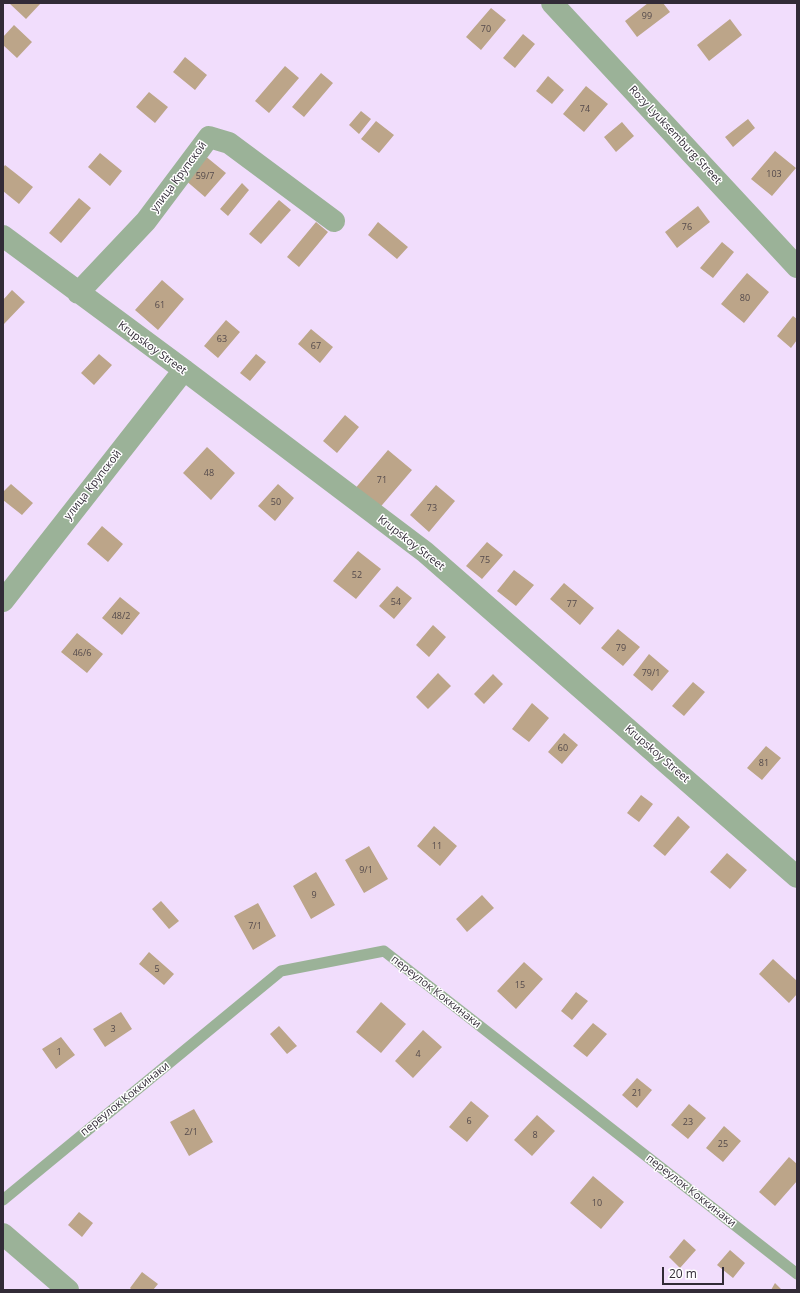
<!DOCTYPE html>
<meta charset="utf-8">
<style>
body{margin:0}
#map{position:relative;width:800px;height:1293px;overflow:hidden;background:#f1ddfc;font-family:"Open Sans",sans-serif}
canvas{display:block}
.frame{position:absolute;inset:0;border:4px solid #322b37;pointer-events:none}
.scale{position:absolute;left:662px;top:1267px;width:62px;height:18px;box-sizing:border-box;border:2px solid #322b37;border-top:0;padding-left:5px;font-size:12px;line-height:14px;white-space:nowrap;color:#322b37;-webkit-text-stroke:3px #fff;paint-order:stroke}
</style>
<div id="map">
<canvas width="800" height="1293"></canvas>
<div class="frame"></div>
<div class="scale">20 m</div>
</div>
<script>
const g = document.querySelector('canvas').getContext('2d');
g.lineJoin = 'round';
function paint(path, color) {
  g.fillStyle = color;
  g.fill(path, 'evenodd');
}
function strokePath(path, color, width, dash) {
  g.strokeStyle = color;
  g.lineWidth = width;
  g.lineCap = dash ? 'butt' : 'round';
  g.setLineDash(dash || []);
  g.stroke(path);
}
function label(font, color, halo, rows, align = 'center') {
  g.font = font + ' "Open Sans",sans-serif';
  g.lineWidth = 3;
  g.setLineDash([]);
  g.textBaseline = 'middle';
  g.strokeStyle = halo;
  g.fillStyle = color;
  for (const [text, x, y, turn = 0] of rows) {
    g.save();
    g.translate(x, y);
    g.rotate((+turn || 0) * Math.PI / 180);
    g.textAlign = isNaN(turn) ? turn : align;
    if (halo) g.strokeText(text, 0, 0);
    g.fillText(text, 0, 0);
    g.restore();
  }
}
paint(new Path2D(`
 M9 3H41L26 19Z
 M648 3H663L670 12 637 37 625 21Z
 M491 8 506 20 481 50 466 37Z
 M730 19 742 35 709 61 697 45Z
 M14 25 32 42 17 58 3 45V37Z
 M523 34 535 44 515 68 503 58Z
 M185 57 207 75 195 90 173 72Z
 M285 66 299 78 269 113 255 101Z
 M321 73 333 83 304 117 292 107Z
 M548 76 564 90 552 104 536 91Z
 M586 86 608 104 584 132 563 114Z
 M149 92 168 107 155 123 136 107Z
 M361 111 371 119 359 134 349 125Z
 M748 119 755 128 733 147 725 137Z
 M376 121 394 135 379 153 361 139Z
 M622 122 634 136 616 152 604 137Z
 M775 151 796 168 772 196 751 179Z
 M100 153 122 171 110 186 88 167Z
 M204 155 226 173 205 197 184 179Z
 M5 165 33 187 19 204 3 191V168Z
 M242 183 249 190 228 216 220 209Z
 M79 198 91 208 61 243 49 233Z
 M279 200 291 210 261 244 249 234Z
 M698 206 710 222 677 248 665 232Z
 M316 222 328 232 299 267 287 257Z
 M378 222 408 247 397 259 368 235Z
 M722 242 734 252 713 278 700 268Z
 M747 273 769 292 744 323 721 304Z
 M162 280 184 299 158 330 135 310Z
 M12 290 25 302 3 325V300Z
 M793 316 797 319V340L791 348 777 336Z
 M226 320 240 332 218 358 204 346Z
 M311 329 333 347 320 363 298 344Z
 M99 354 112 365 94 385 81 373Z
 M256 354 266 362 250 381 240 373Z
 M345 415 359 427 337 453 323 441Z
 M207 447 235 473 211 500 183 473Z
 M388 450 412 470 377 511 353 491Z
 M11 484 33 503 22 515 3 500V492Z
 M278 484 294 498 275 521 258 506Z
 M436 485 455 501 429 532 410 515Z
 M102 526 123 544 108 562 87 544Z
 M487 542 503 555 482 579 466 566Z
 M358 551 381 569 356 599 333 581Z
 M514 570 534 585 516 606 497 591Z
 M564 583 594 608 580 625 550 599Z
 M397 586 412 598 394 619 379 606Z
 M120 597 140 613 122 635 102 618Z
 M433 625 446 637 429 657 416 645Z
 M618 629 640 647 623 666 601 648Z
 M77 633 103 654 87 673 61 652Z
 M649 654 669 671 652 691 633 675Z
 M438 673 451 686 428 709 416 697Z
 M493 674 503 684 484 704 474 694Z
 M693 682 705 692 684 716 672 706Z
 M532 703 549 718 529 742 512 729Z
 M564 733 578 745 562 764 548 752Z
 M766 746 781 758 762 780 747 768Z
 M641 795 653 804 639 822 627 813Z
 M678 816 690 827 665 856 653 846Z
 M434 826 457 846 440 866 417 846Z
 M369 846 388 879 364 893 345 860Z
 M727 853 747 870 730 889 710 872Z
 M316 872 335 905 311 919 293 886Z
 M482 895 494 908 467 932 456 919Z
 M161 901 179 921 169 929 152 909Z
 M258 903 276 936 253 950 234 916Z
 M149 952 174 974 164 985 139 964Z
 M773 959 797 981V994L789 1003 759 974Z
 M524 962 543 979 516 1009 497 991Z
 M576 992 588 1001 572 1020 561 1011Z
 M381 1002 406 1024 381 1053 356 1032Z
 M121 1012 132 1029 105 1047 93 1029Z
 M593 1023 607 1034 587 1057 573 1046Z
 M279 1026 297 1046 287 1054 270 1034Z
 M423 1030 442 1047 413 1078 395 1061Z
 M61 1037 75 1055 56 1069 42 1049Z
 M637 1078 652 1090 637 1108 622 1095Z
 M471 1101 489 1116 467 1142 449 1127Z
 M689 1104 706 1118 688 1139 671 1125Z
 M194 1109 213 1142 189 1156 170 1122Z
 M537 1115 555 1131 532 1156 514 1140Z
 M724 1126 741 1141 723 1162 706 1148Z
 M789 1157 797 1164V1181L775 1206 759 1192Z
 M593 1176 624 1202 601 1229 570 1203Z
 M79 1212 93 1223 82 1237 68 1225Z
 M684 1239 696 1250 680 1268 669 1257Z
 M730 1250 745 1263 733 1278 717 1265Z
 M142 1272 158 1284 153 1290H132L130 1288Z
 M775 1283 782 1290H771Z`), '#bca589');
strokePath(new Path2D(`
 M3 1200 281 971 384 951 797 1274`), '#9bb298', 11);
strokePath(new Path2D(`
 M552 3 797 267
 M3 236 184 370 425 552 797 877
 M78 293 146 221 209 137 229 143 334 221
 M3 601 184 370
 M3 1234 68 1290`), '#9bb298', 22);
label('9px', '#544a4c', null, [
 ["99",647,16],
 ["70",486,29],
 ["74",585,109],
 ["103",774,174],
 ["59/7",205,176],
 ["76",687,227],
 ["80",745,298],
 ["61",160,305],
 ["63",222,339],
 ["67",316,346],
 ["48",209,473],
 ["71",382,480],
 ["50",276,502],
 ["73",432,508],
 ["75",485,560],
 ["52",357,575],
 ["54",396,602],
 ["77",572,604],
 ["48/2",121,616],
 ["79",621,648],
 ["46/6",82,653],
 ["79/1",651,673],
 ["60",563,748],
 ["81",764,763],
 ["11",437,846],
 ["9/1",366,870],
 ["9",314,895],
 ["7/1",255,926],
 ["5",157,969],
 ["15",520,985],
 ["3",113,1029],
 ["1",59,1052],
 ["4",418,1054],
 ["21",637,1093],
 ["6",469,1121],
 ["23",688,1122],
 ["2/1",191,1132],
 ["8",535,1135],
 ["25",723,1144],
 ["10",597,1203]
]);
label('11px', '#322b37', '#fff', [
 ["Rozy Lyuksemburg Street",675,135,47],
 ["улица Крупской",179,177,-53],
 ["Krupskoy Street",152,348,36],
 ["улица Крупской",93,485,-52],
 ["Krupskoy Street",411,543,38],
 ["Krupskoy Street",657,754,41],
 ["переулок Коккинаки",436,992,38],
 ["переулок Коккинаки",125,1099,-39],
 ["переулок Коккинаки",691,1191,38]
]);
</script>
